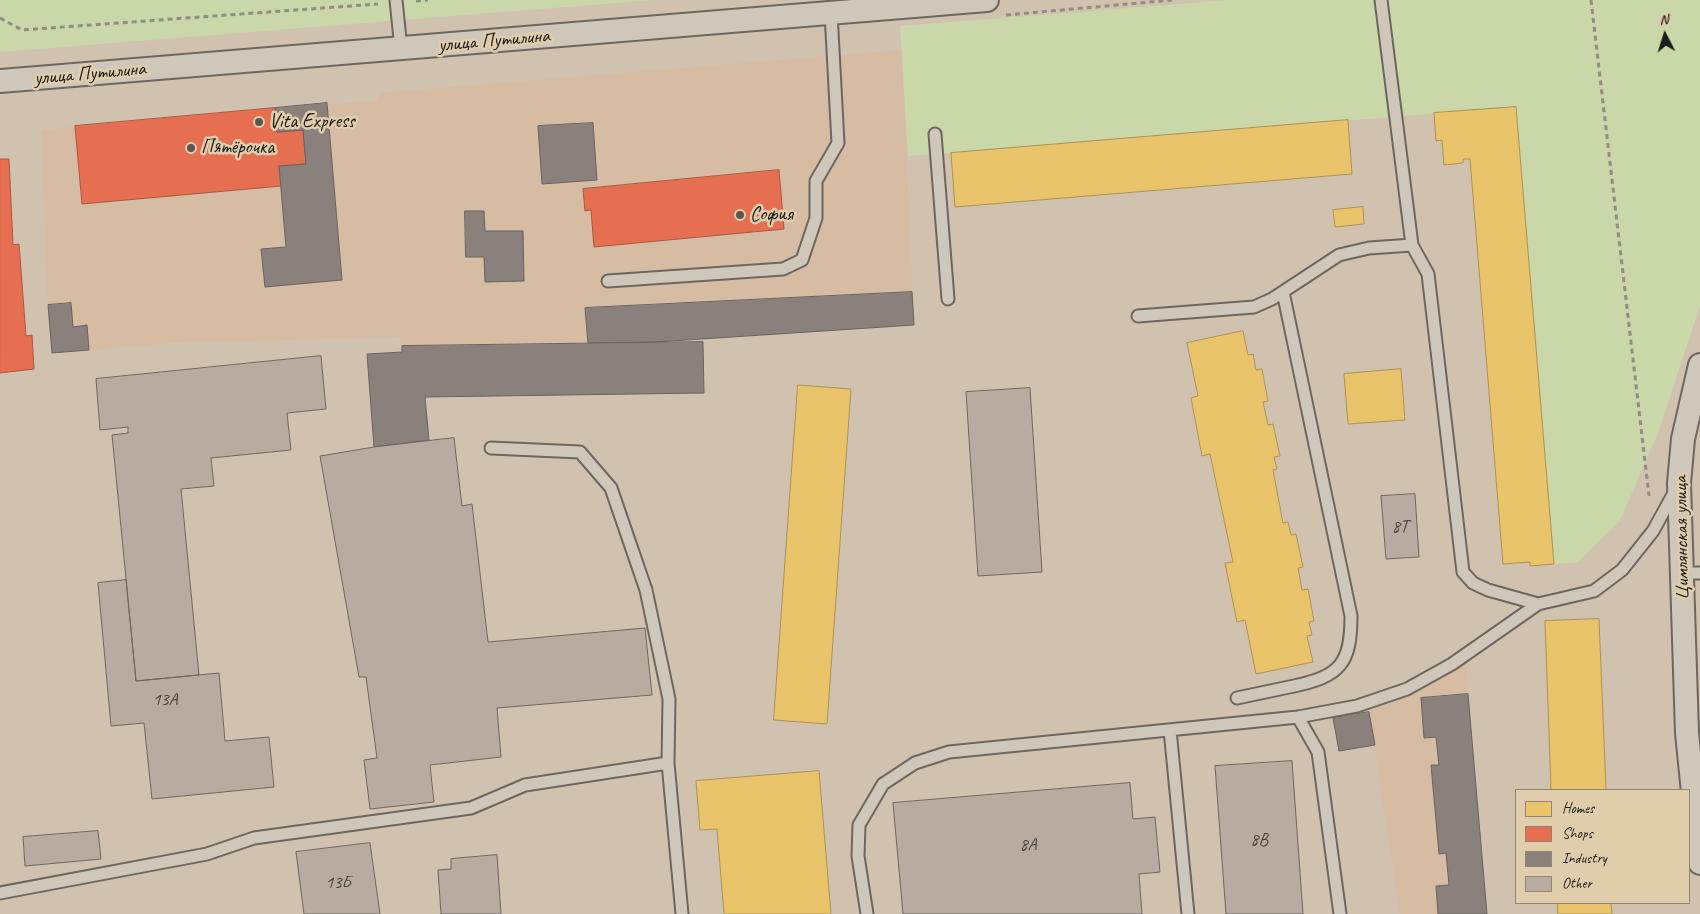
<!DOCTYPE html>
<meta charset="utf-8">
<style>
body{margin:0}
#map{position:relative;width:1700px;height:914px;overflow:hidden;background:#d1c2b0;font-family:Caveat,sans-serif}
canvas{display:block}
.legend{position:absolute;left:1515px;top:789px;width:175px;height:115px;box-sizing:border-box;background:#e0cdab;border:1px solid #928672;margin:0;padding:6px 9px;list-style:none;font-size:15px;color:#1c1c1c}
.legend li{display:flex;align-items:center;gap:10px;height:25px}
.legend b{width:25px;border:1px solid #928672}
.north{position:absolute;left:1640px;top:10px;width:50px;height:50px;-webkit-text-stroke:4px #e0cdab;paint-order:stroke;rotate:355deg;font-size:14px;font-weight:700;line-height:20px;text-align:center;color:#1c1c1c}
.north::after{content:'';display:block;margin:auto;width:18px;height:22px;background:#1c1c1c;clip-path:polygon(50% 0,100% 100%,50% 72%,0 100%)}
</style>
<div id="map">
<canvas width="1700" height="914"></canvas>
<ul class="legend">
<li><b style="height:14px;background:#e9c46a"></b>Homes</li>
<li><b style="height:14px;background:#e76f51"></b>Shops</li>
<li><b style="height:14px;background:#8a817c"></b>Industry</li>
<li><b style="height:14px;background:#b9ab9f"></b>Other</li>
</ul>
<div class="north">N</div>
</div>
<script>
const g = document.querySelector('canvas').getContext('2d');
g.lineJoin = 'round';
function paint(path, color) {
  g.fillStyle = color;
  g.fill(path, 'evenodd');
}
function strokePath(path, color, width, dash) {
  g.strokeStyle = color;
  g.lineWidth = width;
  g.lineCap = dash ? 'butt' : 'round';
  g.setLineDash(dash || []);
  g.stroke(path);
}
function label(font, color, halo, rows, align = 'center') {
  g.font = font + ' Caveat,sans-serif';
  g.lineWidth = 5;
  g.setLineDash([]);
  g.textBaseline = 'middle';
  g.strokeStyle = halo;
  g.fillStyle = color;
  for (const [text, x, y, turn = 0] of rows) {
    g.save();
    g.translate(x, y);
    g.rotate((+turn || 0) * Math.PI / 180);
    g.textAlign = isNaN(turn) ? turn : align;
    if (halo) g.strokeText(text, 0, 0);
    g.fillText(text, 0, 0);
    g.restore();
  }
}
paint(new Path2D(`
 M902 50 914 325 656 342 402 346 400 337 171 343 52 353 48 305 41 130 275 108 378 101V93Z
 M1466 662 1487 914H1400L1369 712Z`), '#d5bca3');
paint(new Path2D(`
 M0 0H654L0 52Z
 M1229 0H1700V306L1658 433 1620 521 1578 562 1554 564 1516 107 908 156 900 26Z`), '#c9d7a9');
const homes = new Path2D(`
 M1516 107 1554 564 1530 566V562L1503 564 1470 159H1463V163L1444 165 1442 140 1436 141 1434 113Z
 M1348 120 1352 174 955 207 951 153Z
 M1363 207 1364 224 1335 227 1333 210Z
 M1243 331 1248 355 1253 354 1256 370 1262 369 1268 401 1263 402 1268 425 1273 424 1280 456 1274 457 1277 469 1273 470 1283 523 1288 522 1291 535 1296 534 1303 567 1298 568 1302 590 1308 589 1314 621 1309 622 1312 635 1307 636 1313 662 1256 674 1245 620 1237 622 1225 563 1233 562 1210 454 1202 456 1191 398 1198 396 1187 343Z
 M1401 369 1405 420 1348 424 1344 374Z
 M798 385 851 389 827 724 774 720Z
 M1599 619 1606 790H1551L1545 621Z
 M819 771 831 914H724L717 829 700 830 696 781Z
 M1558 903H1611L1612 914H1558Z`);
paint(homes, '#e9c46a');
strokePath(homes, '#ac9253', 1);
const shops = new Path2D(`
 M275 108 277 132 303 130 306 164 279 166 281 186 82 204 75 126Z
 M0 159H9L13 245 19 244 26 336 32 335 34 369 0 373Z
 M779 170 784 229 594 247 591 210 585 211 583 189Z`);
paint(shops, '#e76f51');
strokePath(shops, '#aa5641', 1);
const industry = new Path2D(`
 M327 103 342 280 265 287 261 249 286 247 279 166 306 164 303 130 277 132 275 108Z
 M593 123 597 180 542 184 538 126Z
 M465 211H484L485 231H523L524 281 485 282 484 257H466Z
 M912 292 914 325 656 342 588 343 585 308Z
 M71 303 73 327 87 325 89 350 52 353 48 305Z
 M703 342 704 393 425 397 429 440 374 447 367 354 402 352V346Z
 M1468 694 1487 914H1438L1436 886 1449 885 1446 853 1439 854 1431 765H1439L1436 737 1424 738 1421 698Z
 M1369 712 1375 745 1339 751 1333 718Z`);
paint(industry, '#8a817c');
strokePath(industry, '#69635f', 1);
const building = new Path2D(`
 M321 356 326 409 287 413 291 450 211 458 214 486 181 489 199 675 136 681 112 435 128 433V427L100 430 96 379Z
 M1030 388 1042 572 978 576 966 392Z
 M454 438 462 506 472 504 488 642 645 628 652 695 497 708 501 757 430 765 434 802 370 809 364 760 377 758 366 677H359L320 456 374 447Z
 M1415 494 1419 557 1386 559 1381 496Z
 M126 580 136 681 219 673 225 741 269 737 274 787 152 799 144 723 111 726 98 583Z
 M1292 761 1303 914H1226L1215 766Z
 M1130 783 1133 819 1155 817 1160 872 1139 874 1142 914H903L893 803Z
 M98 831 101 859 25 866 23 837Z
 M370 843 380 914H304L296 852Z
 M497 855 501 914H441L438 870 451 869V859Z`);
paint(building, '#b9ab9f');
strokePath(building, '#6d675f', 1);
const lane = new Path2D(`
 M396 0 401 49
 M1381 0 1412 245 1428 274 1463 572 1473 583 1488 590 1538 604 1594 591 1622 570 1653 531 1675 491
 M935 134 948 299
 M608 281 783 269 802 260 816 218V181L838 143 831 13
 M1138 316 1254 307 1272 299 1339 255 1369 248 1412 245
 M491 448 580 452 611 488 646 590 669 699 668 763 682 914
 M1683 573H1700
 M1237 698C1256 694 1275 690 1294 686 1340 676 1351 664 1351 616L1283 292
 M1298 717 1318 752 1340 914
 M1170 730 1188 914
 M0 893 207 854 254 838 471 808 525 785 668 763
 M867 914 858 856 859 825 883 784 915 763 949 752 1298 717 1357 706 1407 689 1452 664 1538 604`);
const street = new Path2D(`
 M0 81 987 0
 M1700 365 1683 439 1679 483 1687 733 1700 863`);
strokePath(lane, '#6d675f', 15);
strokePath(street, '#6d675f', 26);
strokePath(new Path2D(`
 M1591 0 1649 496
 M416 1 428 0
 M1006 15 1172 0
 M0 18 22 30 378 4`), '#938c84', 3, [5, 4]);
strokePath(lane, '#cfc7ba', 11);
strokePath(street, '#cfc7ba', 22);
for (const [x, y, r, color] of [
 [259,122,5,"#5b5650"],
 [191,148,5,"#5b5650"],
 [740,215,5,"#5b5650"]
]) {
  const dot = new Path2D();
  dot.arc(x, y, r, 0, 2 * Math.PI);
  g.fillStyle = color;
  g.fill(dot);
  strokePath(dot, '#e0cdab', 2);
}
label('18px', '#45413e', null, [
 ["8Т",1400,527],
 ["13А",165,700],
 ["8В",1259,840],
 ["8А",1028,845],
 ["13Б",338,883]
]);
label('20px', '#1c1c1c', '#e0cdab', [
 ["улица Путилина",494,41,-5],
 ["улица Путилина",90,74,-5],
 ["Цимлянская улица",1682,538,-91]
]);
label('20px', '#1c1c1c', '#e0cdab', [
 ["Vita Express",269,122],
 ["Пятёрочка",201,148],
 ["София",750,215]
], 'left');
</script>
